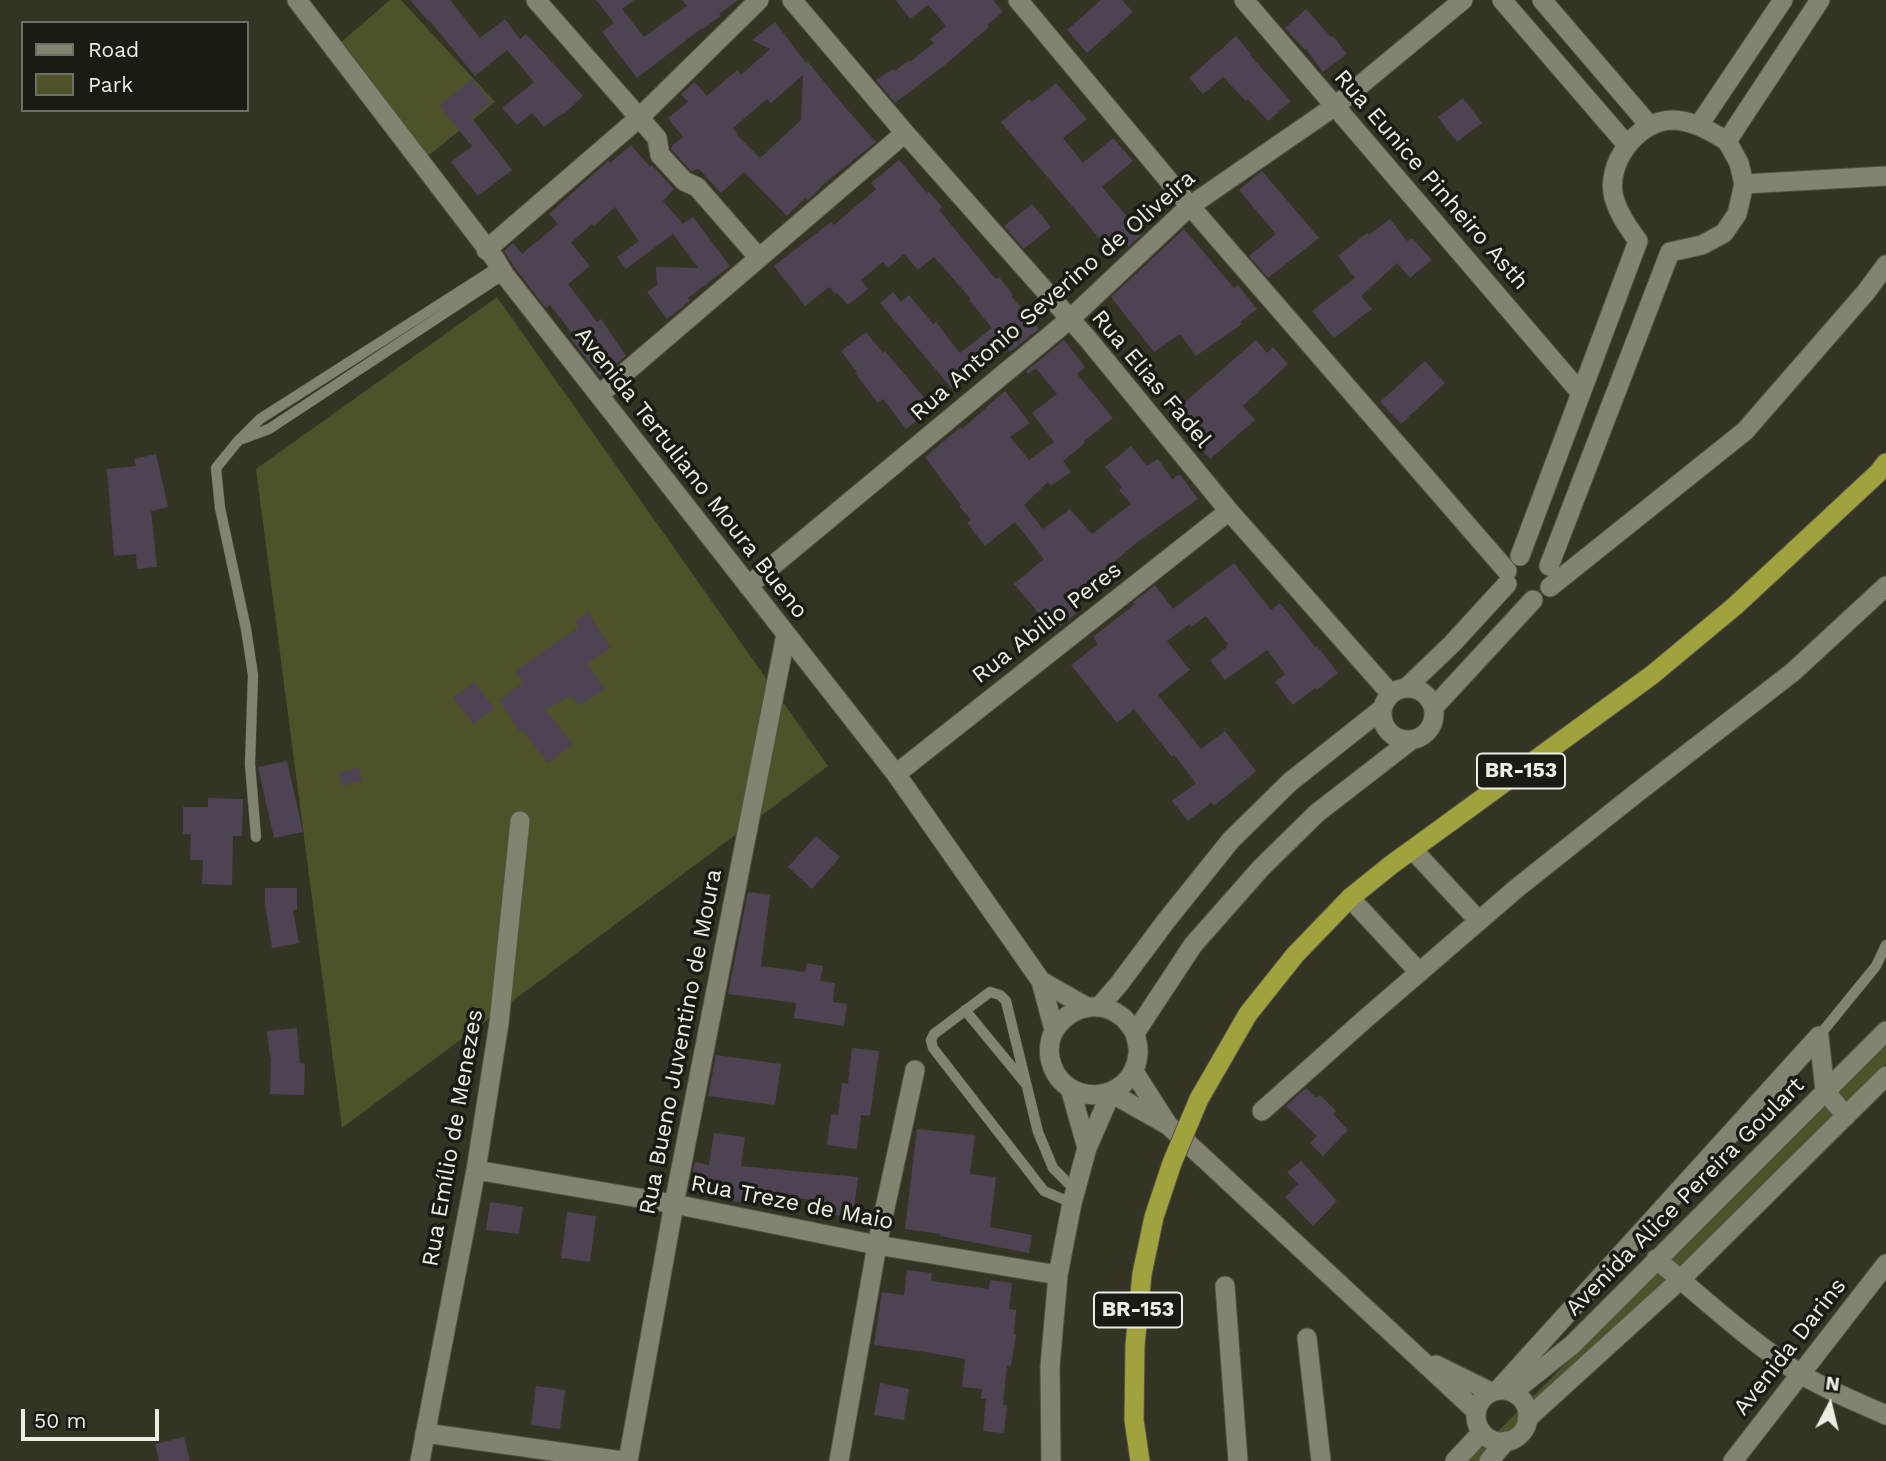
<!DOCTYPE html>
<meta charset="utf-8">
<style>
body{margin:0}
#map{position:relative;width:1886px;height:1461px;overflow:hidden;background:#333423;font-family:"Work Sans",sans-serif}
canvas{display:block}
.legend{position:absolute;left:21px;top:21px;width:228px;height:91px;box-sizing:border-box;background:#1a1b13;border:2px solid #6e6f66;margin:0;padding:9px 12px;list-style:none;font-size:21px;color:#eceee3}
.legend li{display:flex;align-items:center;gap:14px;height:35px}
.legend b{width:35px;border:2px solid #6e6f66}
.north{position:absolute;left:1795px;top:1370px;width:70px;height:70px;-webkit-text-stroke:5px #1a1b13;paint-order:stroke;rotate:7deg;font-size:19px;font-weight:700;line-height:28px;text-align:center;color:#eceee3}
.north::after{content:'';display:block;margin:auto;width:24px;height:32px;background:#eceee3;clip-path:polygon(50% 0,100% 100%,50% 72%,0 100%)}
.scale{position:absolute;left:21px;top:1409px;width:138px;height:32px;box-sizing:border-box;border:4px solid #eceee3;border-top:0;padding-left:9px;font-size:21px;line-height:24px;white-space:nowrap;color:#eceee3;-webkit-text-stroke:5px #1a1b13;paint-order:stroke}
</style>
<div id="map">
<canvas width="1886" height="1461"></canvas>
<ul class="legend">
<li><b style="height:9px;background:#828370"></b>Road</li>
<li><b style="height:19px;background:#4f5128"></b>Park</li>
</ul>
<div class="north">N</div>
<div class="scale">50 m</div>
</div>
<script>
const g = document.querySelector('canvas').getContext('2d');
g.lineJoin = 'round';
function paint(path, color) {
  g.fillStyle = color;
  g.fill(path, 'evenodd');
}
function strokePath(path, color, width, dash) {
  g.strokeStyle = color;
  g.lineWidth = width;
  g.lineCap = dash ? 'butt' : 'round';
  g.setLineDash(dash || []);
  g.stroke(path);
}
function label(font, color, halo, rows, align = 'center') {
  g.font = font + ' "Work Sans",sans-serif';
  g.lineWidth = 7;
  g.setLineDash([]);
  g.textBaseline = 'middle';
  g.strokeStyle = halo;
  g.fillStyle = color;
  for (const [text, x, y, turn = 0] of rows) {
    g.save();
    g.translate(x, y);
    g.rotate((+turn || 0) * Math.PI / 180);
    g.textAlign = isNaN(turn) ? turn : align;
    if (halo) g.strokeText(text, 0, 0);
    g.fillText(text, 0, 0);
    g.restore();
  }
}
paint(new Path2D(`
 M390 0H401L495 102 428 156 340 43Z
 M497 297 828 766 342 1128 256 469Z
 M1886 1044V1064L1486 1461H1468Z`), '#4f5128');
paint(new Path2D(`
 M410 0H450L480 38 505 19 520 39 526 34 583 96 564 114 563 113 544 127 532 113 517 125 502 108 534 82 507 50 475 76 429 20 428 21Z
 M596 0H634L622 9 644 37 687 6 682 0H738L719 14 721 16 703 29 702 28 637 78 602 32 614 23Z
 M896 0H993L1003 12 987 25 989 27 946 64 895 103 876 80 893 69 895 71 909 60 910 62 934 43 930 39 946 26 928 5 910 19Z
 M1101 0H1122L1133 12 1087 53 1067 30Z
 M1306 9 1331 37 1333 36 1347 54 1323 72 1306 49 1305 50 1285 28Z
 M775 22 807 64V61L844 106 876 142 825 183 807 201 805 198 787 216 744 172 721 193 699 169 691 171 671 149 673 145 683 137 668 118 688 102 681 94 695 82 707 96 737 70 741 75 770 49 752 40ZM803 75 801 120 760 158 737 135 738 134 733 128 767 99 771 103Z
 M1236 36 1251 54 1250 55 1291 101 1268 121 1248 99 1246 101 1223 77 1203 94 1189 78Z
 M472 79 491 102 471 117 512 170 478 196 451 162 472 146 439 106Z
 M1056 83 1087 119 1063 138 1083 163 1113 138 1133 161 1102 187 1142 234 1129 247 1123 240 1110 251 1001 122 1029 99 1032 102Z
 M1463 98 1482 123 1457 142 1438 117Z
 M631 145 650 167 652 165 674 189 663 201 683 224 693 217 730 266 688 298 690 301 667 319 647 292 657 285 656 267 698 268 673 234 626 269 617 257 639 241 615 207 594 226 592 224 571 243 590 266 568 284 597 322 601 319 626 356 600 376 571 339 575 337 550 305 546 308 514 267 504 251 513 243 522 254 558 224 549 214 608 161 610 163Z
 M899 160 927 193 929 192 942 207 939 210 996 279 999 277 1013 295 1011 296 1039 329 1010 352 1002 342 967 369 972 376 953 390 880 303 893 292 901 302 909 295 933 324 936 322 960 353 992 328 969 300 971 299 934 257 918 270 904 254 888 268 883 262 861 280 868 289 848 305 837 293 835 294 829 287 805 306 774 266 831 222 834 225 876 189 871 183Z
 M1262 171 1319 238 1268 278 1249 256 1276 234 1239 190Z
 M1032 204 1051 227 1024 249 1004 226Z
 M1390 219 1407 241 1412 238 1432 260 1410 278 1397 263 1361 296 1372 309 1334 338 1312 311 1355 278 1338 256 1367 233 1369 235Z
 M1184 229 1234 288 1238 285 1257 309 1240 322 1242 324 1196 356 1180 334 1154 352 1111 297Z
 M866 332 883 353 885 351 933 408 906 429 883 399 878 403 855 373 857 372 841 351Z
 M1064 340 1085 367 1077 374 1113 418 1084 441 1085 443 1063 461 1071 472 1051 486 1048 482 1024 505 1043 529 1070 509 1092 534 1131 504 1119 490 1122 487 1105 467 1131 446 1147 466 1158 459 1172 479 1180 474 1198 499 1136 543 1114 562 1116 565 1096 581 1099 584 1071 606 1077 613 1054 631 1014 584 1044 559 1015 522 985 546 967 523 971 520 959 506 961 505 925 457 961 427 962 429 1005 391 1030 423 1010 437 1029 460 1054 442 1032 413 1057 394 1036 368 1028 374 1026 371Z
 M1256 340 1267 353 1273 347 1288 364 1243 406 1255 420 1210 459 1170 415Z
 M1425 361 1445 383 1401 424 1380 402Z
 M156 454 168 507 151 511 157 567 137 569 136 554 114 556 107 469 136 466 134 459Z
 M1234 563 1271 610 1280 603 1315 647 1317 646 1338 673 1317 690 1315 688 1293 705 1275 682 1285 674 1267 650 1225 680 1210 660 1227 647 1226 645 1228 644 1206 616 1191 627 1189 624 1167 641 1190 670 1158 695 1201 749 1225 731 1256 771 1214 806 1212 802 1188 821 1172 801 1196 783 1174 755 1172 757 1134 709 1117 723 1071 665 1098 644 1093 637 1135 604 1133 602 1155 585 1173 609Z
 M588 612 611 648 587 663 605 689 580 705 571 696 545 709 573 744 548 763 523 731 520 732 499 700 523 683 515 671 579 627 575 621Z
 M474 682 494 708 474 724 453 698Z
 M287 761 303 832 274 838 258 767Z
 M359 768 362 781 342 786 339 772Z
 M208 798 243 799 242 836H233L232 885 202 884 203 860H190L191 834H183V807H208Z
 M816 836 840 857 812 889 788 867Z
 M265 888H297V910H293L299 943 272 948 265 904Z
 M748 892 770 895 761 966 805 972 807 963 823 966 820 981 835 983 833 1002 847 1004 844 1026 794 1018 796 1003 728 994Z
 M297 1028 300 1063 305 1064 304 1095 270 1094 271 1057H270L267 1031Z
 M852 1048 879 1051 870 1116 861 1115 857 1149 827 1145 831 1114 838 1115 842 1083 848 1084Z
 M716 1055 781 1064 775 1105 708 1096Z
 M1306 1088 1316 1098 1320 1095 1336 1111 1333 1114 1348 1130 1323 1156 1310 1143 1317 1136 1286 1106Z
 M917 1129 975 1135 970 1174 996 1177 990 1227 1032 1235 1029 1253 940 1236V1234L905 1229Z
 M714 1133 745 1137 741 1166 858 1177 853 1217 814 1213 816 1200 774 1196 773 1206 730 1201 731 1199 689 1192 695 1162 709 1165Z
 M1301 1161 1337 1201 1313 1226 1285 1197 1298 1184 1287 1172Z
 M490 1202 523 1207 519 1234 486 1230Z
 M567 1212 596 1216 590 1262 561 1258Z
 M907 1270 932 1273 931 1281 989 1289 990 1280 1012 1283 1009 1309 1016 1310 1014 1334 1016 1335 1011 1366 1007 1365 1003 1405H1007L1004 1433 983 1431 986 1399H981L982 1389 962 1387 965 1359 919 1351 874 1345 882 1292 904 1295Z
 M880 1383 909 1389 904 1420 874 1415Z
 M536 1386 565 1390 560 1429 531 1425Z
 M184 1437 190 1461H159L155 1444Z`), '#4d4352');
const service = new Path2D(`
 M242 439 269 429 504 274
 M256 837 250 764 253 675 246 629 220 508 216 468 238 441 260 419 498 267
 M965 1010 1025 1083
 M1819 1036 1876 966 1886 945
 M1072 1203 1044 1191 933 1048 931 1040 934 1034 990 992 1000 995 1006 1001 1038 1132 1053 1168 1075 1190`);
const minor = new Path2D(`
 M297 0 495 259 504 274 896 774 1041 981 1054 1030
 M536 0 657 138 660 155 684 181 697 187 759 258
 M792 0 905 133 1087 338 1229 511 1391 694
 M1018 0 1190 206 1507 571
 M1244 0 1580 392
 M1502 0 1627 145
 M1542 0 1650 126
 M1699 125 1783 0
 M1727 141 1820 0
 M1744 184 1886 176
 M1638 241C1628 227 1619 215 1614 198 1605 165 1636 121 1672 120 1692 120 1710 131 1727 141
 M486 250 640 117 759 0
 M1670 252 1702 245 1724 233 1737 214 1744 184 1739 163 1727 141
 M599 395 905 133
 M1520 556 1638 241
 M1549 566 1670 252
 M748 586 1070 319 1190 206 1335 106 1463 0
 M1550 587 1745 431 1866 292 1886 265
 M1407 687 1452 644 1507 584
 M1382 714a26 26 0 1 1 52 0a26 26 0 1 1-52 0Z
 M1434 707 1533 600
 M896 774 1229 511
 M1413 850 1479 921
 M1350 898 1419 972
 M1041 981 1085 1006
 M1099 1007 1119 984 1166 921 1231 840 1290 782 1382 709
 M1135 1033C1131 1027 1127 1020 1121 1016 1101 1001 1075 1005 1059 1024 1051 1033 1048 1046 1050 1058 1060 1109 1133 1106 1138 1054 1139 1047 1136 1039 1135 1033L1193 945 1261 868 1317 813 1410 741
 M1819 1036 1825 1091 1846 1116
 M1134 1072 1168 1125 1476 1411
 M1070 1088 1087 1148
 M1262 1111 1364 1020 1517 888 1634 795 1793 672 1886 586
 M476 1170 674 1204 877 1245 1058 1275
 M1656 1259C1703 1298 1748 1340 1799 1373 1826 1390 1857 1402 1886 1415
 M1225 1286 1238 1461
 M1307 1338 1321 1461
 M1436 1365 1491 1392
 M1498 1390 1819 1036
 M425 1433 622 1461
 M420 1461 476 1170 499 1023 520 821
 M628 1461 674 1204 786 634
 M839 1461 877 1245 915 1070
 M1051 1461 1050 1366 1058 1275 1072 1203 1087 1148 1111 1093 1166 1124
 M1733 1461 1886 1264`);
const tertiary = new Path2D(`
 M1476 1416a26 26 0 1 1 52 0a26 26 0 1 1-52 0Z
 M1513 1392 1572 1345 1886 1031
 M1527 1419 1681 1279 1886 1076
 M1455 1461 1482 1432
 M1489 1461 1506 1441`);
const trunk = new Path2D(`
 M1199 1099 1248 1014 1295 955 1350 898 1391 865 1652 675 1735 606 1878 473 1886 463
 M1140 1461 1134 1420 1135 1345 1142 1274 1154 1217 1172 1163`);
strokePath(service, '#515343', 11);
strokePath(minor, '#515343', 21);
strokePath(tertiary, '#515343', 21);
strokePath(trunk, '#515343', 21);
strokePath(service, '#828370', 10);
strokePath(minor, '#828370', 19);
strokePath(tertiary, '#828370', 19);
strokePath(trunk, '#a0a23e', 19);
const trunkBridge = new Path2D(`
 M1172 1163 1199 1099`);
strokePath(trunkBridge, '#515343', 21, []);
strokePath(trunkBridge, '#a0a23e', 19);
for (const [x, y, w] of [
 [1521,771,88],
 [1138,1310,88]
]) {
  const box = new Path2D();
  box.roundRect(x - w / 2, y - 17.5, w, 35, 5);
  g.fillStyle = '#1a1b13';
  g.fill(box);
  strokePath(box, '#eceee3', 2);
}
label('bold 21px', '#eceee3', null, [
 ["BR-153",1521,771],
 ["BR-153",1138,1310]
]);
label('23px', '#eceee3', '#1a1b13', [
 ["Rua Eunice Pinheiro Asth",1431,180,49],
 ["Rua Antonio Severino de Oliveira",1053,296,-41],
 ["Rua Elias Fadel",1151,379,50],
 ["Avenida Tertuliano Moura Bueno",691,473,52],
 ["Rua Abilio Peres",1047,623,-38],
 ["Rua Bueno Juventino de Moura",681,1042,-79],
 ["Rua Emílio de Menezes",453,1138,-80],
 ["Avenida Alice Pereira Goulart",1685,1197,-45],
 ["Rua Treze de Maio",792,1203,11],
 ["Avenida Darins",1790,1347,-52]
]);
</script>
